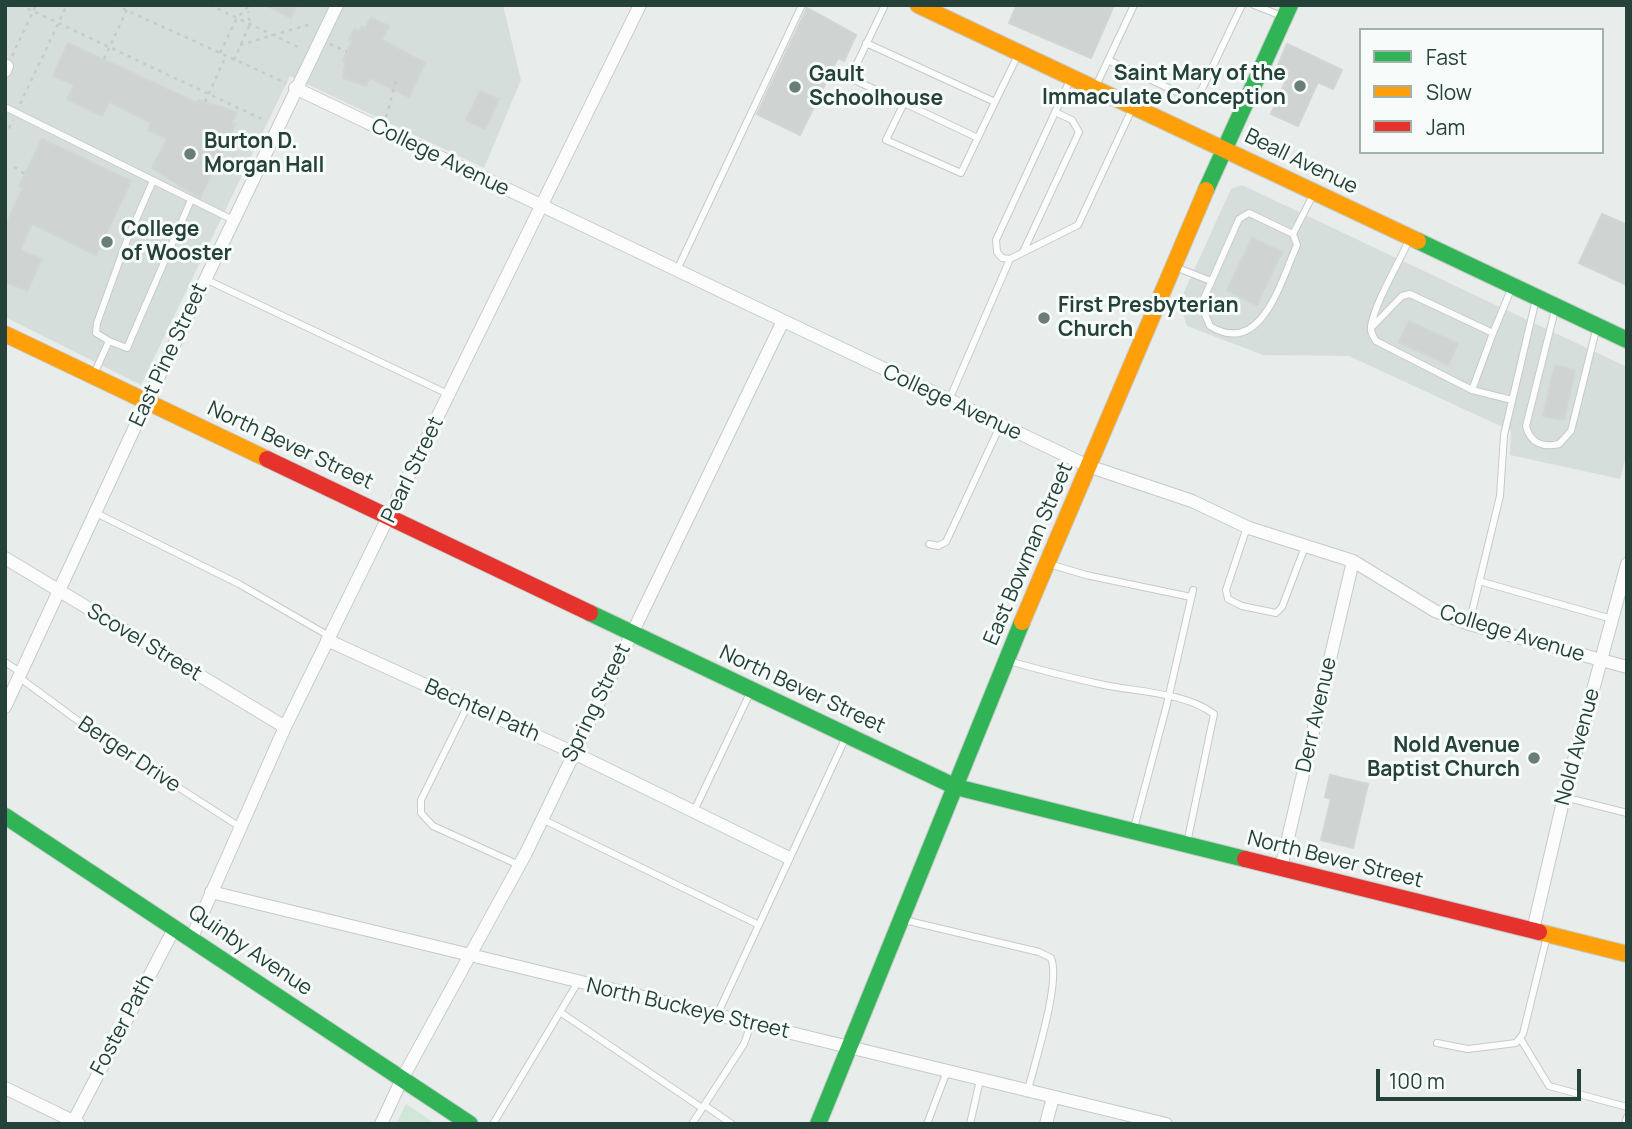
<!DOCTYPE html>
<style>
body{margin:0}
#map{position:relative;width:1632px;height:1129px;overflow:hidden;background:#e8edeb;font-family:Manrope,sans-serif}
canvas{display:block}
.frame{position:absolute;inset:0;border:7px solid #24423a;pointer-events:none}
.legend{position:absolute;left:1359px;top:28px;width:245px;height:126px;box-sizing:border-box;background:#f7fbf9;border:2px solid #a3b1ad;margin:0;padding:9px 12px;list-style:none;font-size:21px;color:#24423a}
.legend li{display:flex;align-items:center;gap:14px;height:35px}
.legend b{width:35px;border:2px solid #a3b1ad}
.scale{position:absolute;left:1376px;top:1069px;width:205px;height:32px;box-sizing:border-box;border:4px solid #24423a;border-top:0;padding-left:9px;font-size:21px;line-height:24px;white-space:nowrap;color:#24423a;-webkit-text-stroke:5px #f7fbf9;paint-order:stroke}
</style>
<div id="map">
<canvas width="1632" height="1129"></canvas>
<div class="frame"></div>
<ul class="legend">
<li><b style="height:9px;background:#30b455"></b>Fast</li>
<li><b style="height:9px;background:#ff9f0a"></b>Slow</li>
<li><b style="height:9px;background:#e5322d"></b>Jam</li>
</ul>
<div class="scale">100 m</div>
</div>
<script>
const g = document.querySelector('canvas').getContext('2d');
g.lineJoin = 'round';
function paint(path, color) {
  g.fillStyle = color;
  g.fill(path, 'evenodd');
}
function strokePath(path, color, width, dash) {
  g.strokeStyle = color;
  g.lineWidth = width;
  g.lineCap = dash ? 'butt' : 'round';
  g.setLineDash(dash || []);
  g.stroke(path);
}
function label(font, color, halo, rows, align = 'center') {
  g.font = font + ' Manrope,sans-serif';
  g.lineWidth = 6;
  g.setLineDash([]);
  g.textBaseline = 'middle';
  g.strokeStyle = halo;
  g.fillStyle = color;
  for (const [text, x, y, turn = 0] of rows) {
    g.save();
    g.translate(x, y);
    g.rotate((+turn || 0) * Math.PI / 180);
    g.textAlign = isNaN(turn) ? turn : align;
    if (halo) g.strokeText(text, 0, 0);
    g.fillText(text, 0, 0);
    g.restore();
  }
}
paint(new Path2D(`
 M5 5H503L521 80 484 168 290 76 141 385 5 317Z
 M1242 185 1627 367V453L1620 479 1510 455 1511 431 1349 356 1263 355 1187 326 1179 303 1231 189Z`), '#d6dedb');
paint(new Path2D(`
 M406 1104 436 1124H396Z`), '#d1e6d8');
const building = new Path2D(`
 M266 5H297L291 18Z
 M1017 5H1114L1091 58 1009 23Z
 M807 8 856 35 844 61 838 58 800 135 757 114Z
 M371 18 389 26 382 40 425 63 409 97 370 78 366 86 343 78 345 64 343 60 352 41 349 40 354 29 359 31 362 26 365 28Z
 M68 43 197 103 198 100 237 112 232 123 235 124 200 198 152 168 167 139 148 130 150 123 146 120 109 102 102 116 67 99 74 85 53 76Z
 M1287 44 1342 70 1333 89 1318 82 1298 126 1271 114 1290 71 1278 65Z
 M480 91 499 99 485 129 466 120Z
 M42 139 131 181 96 255 32 224 20 250 42 259 27 291 5 282V226L23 188 19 186Z
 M1602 214 1627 225V285L1579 263Z
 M1252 238 1282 252 1257 305 1227 290Z
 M1409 321 1458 344 1448 365 1399 342Z
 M1555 365 1575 370 1564 420 1543 416Z
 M1330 775 1368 784 1353 848 1321 840 1331 799 1325 797Z`);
paint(building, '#cfd4d2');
strokePath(building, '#d1d6d4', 2);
const lane = new Path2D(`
 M1254 5 1282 16
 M866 43 995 102 961 173 886 140 904 103 850 78 885 5
 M1108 60 1188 97 1201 91 1242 5
 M1096 86 1134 5
 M995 102 1019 53
 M904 103 978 138
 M5 107 233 220
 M1249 213 1293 234 1297 245C1281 280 1262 358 1210 326L1201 305 1239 219Z
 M1293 234 1313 195
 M1023 252 1079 132 1072 120 1055 112
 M1010 259 1002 258 997 252 996 240 1070 80
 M1175 267 1211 281
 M677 270 802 5
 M205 279 448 394
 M1555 310 1526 426C1530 443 1543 448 1559 444L1571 431 1597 326
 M1371 328 1402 296 1410 294 1493 333 1472 390 1376 341C1373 336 1370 332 1371 326 1376 300 1398 265 1409 240
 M1493 333 1512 287
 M109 341 96 333 97 323 127 240 153 181
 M94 374 109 341 127 348 191 200
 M1472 390 1512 400
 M949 400 1010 259 1078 225 1133 107
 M96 513 239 584 329 636
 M1247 527 1226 590 1228 599 1242 606 1276 613 1282 607 1306 544
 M929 544 938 546 946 542 1000 426
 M1049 564 1086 575 1191 597
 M1479 581 1612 619
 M1469 624 1500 496 1504 435 1536 299
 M1009 661C1040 670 1072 678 1104 685 1139 692 1186 693 1214 714L1187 843
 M5 662 20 672
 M20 678 100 737 240 827
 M468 705 421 800V813L433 826 519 865
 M1564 797 1627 813
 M694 811 750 693
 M542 819 757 924
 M1134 828 1166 708 1193 590
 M904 920 1039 952 1051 958C1061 982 1035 1061 1028 1090
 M560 1012 702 1108
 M717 1015 846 737
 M1520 1038 1549 1086 1627 1107
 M1437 1043 1468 1049 1516 1043 1523 1034 1547 936
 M704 1105 732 1124
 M493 1124 578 982
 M692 1124 744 1044 751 1024
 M927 1124 947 1071
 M970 1124 980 1080
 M1625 1124 1627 1117`);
const street = new Path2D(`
 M5 71 7 66
 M295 88 1088 466 1192 501 1249 528 1353 561 1435 611 1469 624 1627 667
 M5 558 285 727
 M327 640 572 752 787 857
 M5 707 147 401 337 5
 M1281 868 1353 561
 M211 892 1166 1124
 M1533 930 1564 797 1627 564
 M192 937 285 727 640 5
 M5 1088 79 1124
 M72 1124 175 927
 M381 1124 402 1079 526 853 782 323
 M1046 1124 1053 1097`);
const fast = new Path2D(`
 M1206 190 1290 5
 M1418 241 1627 340
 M590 613 956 787 1245 859
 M5 816 470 1124
 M818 1124 1022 622`);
const slow = new Path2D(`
 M918 5 1418 241
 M5 334 267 459
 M1022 622 1206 190
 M1539 932 1627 954`);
const jam = new Path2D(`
 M267 459 590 613
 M1245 859 1539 932`);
strokePath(lane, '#c5cac8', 8);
strokePath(street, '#c5cac8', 14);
strokePath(fast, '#c3cbc8', 18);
strokePath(slow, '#c3cbc8', 18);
strokePath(jam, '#c3cbc8', 18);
strokePath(new Path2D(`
 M20 5 266 121
 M115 5 286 83
 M210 5 300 48
 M330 44 347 52
 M240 45 311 24
 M220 53 237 18 250 5
 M12 56 36 5
 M104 59 129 5
 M234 60 250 24 248 11
 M205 102 225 58
 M20 104 67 5
 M386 117 397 77
 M5 136 13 120
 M14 167 25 174`), '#c3ccca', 2.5, [3.5, 5]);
strokePath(lane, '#fcfcfc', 6);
strokePath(street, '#fcfcfc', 12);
strokePath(fast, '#30b455', 16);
strokePath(slow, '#ff9f0a', 16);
strokePath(jam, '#e5322d', 16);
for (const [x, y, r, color] of [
 [1300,86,7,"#697e78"],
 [795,87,7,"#697e78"],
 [190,154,7,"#697e78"],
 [107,242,7,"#697e78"],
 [1044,318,7,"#697e78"],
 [1534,758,7,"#697e78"]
]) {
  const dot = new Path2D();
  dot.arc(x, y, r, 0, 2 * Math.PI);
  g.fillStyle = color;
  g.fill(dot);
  strokePath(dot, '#f7fbf9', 2.5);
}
label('bold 21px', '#24423a', '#f7fbf9', [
 ["Saint Mary of the",1286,74,"right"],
 ["Immaculate Conception",1286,98,"right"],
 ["Gault",809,75],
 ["Schoolhouse",809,99],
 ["Burton D.",204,142],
 ["Morgan Hall",204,166],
 ["College",121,230],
 ["of Wooster",121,254],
 ["First Presbyterian",1058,306],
 ["Church",1058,330],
 ["Nold Avenue",1520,746,"right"],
 ["Baptist Church",1520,770,"right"]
], 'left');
label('21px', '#24423a', '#f7fbf9', [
 ["College Avenue",440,158,26],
 ["Beall Avenue",1301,162,26],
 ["East Pine Street",169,355,-65],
 ["College Avenue",952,403,25],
 ["North Bever Street",290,446,25],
 ["Pearl Street",413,470,-64],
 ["East Bowman Street",1029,554,-67],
 ["College Avenue",1512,634,17],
 ["Scovel Street",144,643,31],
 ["North Bever Street",802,690,25],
 ["Spring Street",597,703,-64],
 ["Bechtel Path",482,711,24],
 ["Derr Avenue",1317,715,-77],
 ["Nold Avenue",1578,747,-75],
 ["Berger Drive",129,755,34],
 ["North Bever Street",1335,860,14],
 ["Quinby Avenue",250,951,34],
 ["North Buckeye Street",688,1009,13],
 ["Foster Path",123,1025,-62]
]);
</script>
